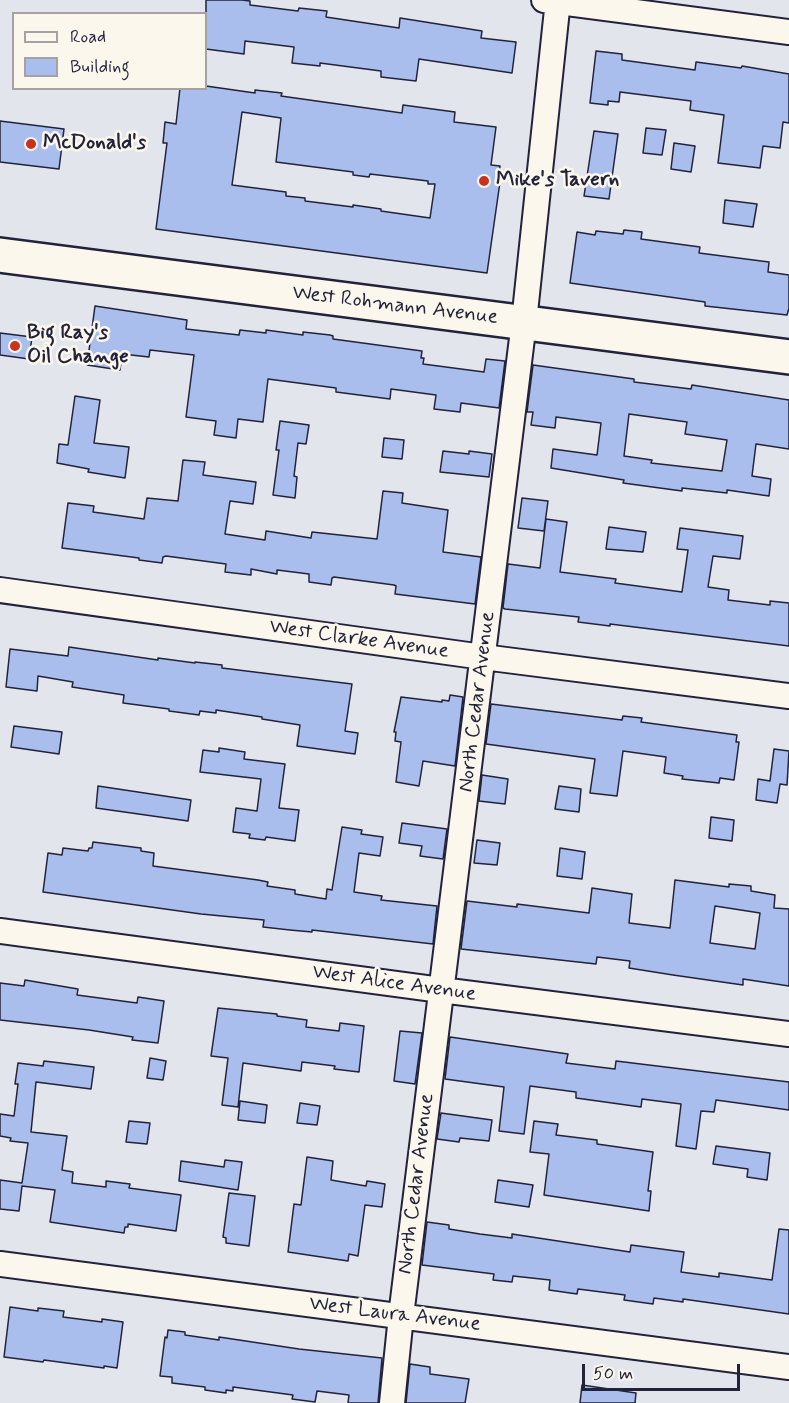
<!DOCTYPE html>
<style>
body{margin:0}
#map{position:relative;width:789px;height:1403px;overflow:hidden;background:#e2e6ec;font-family:Mynerve,sans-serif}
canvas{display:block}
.legend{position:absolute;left:12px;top:12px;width:195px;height:78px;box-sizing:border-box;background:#fbf7ec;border:2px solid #a4a2a5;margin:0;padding:8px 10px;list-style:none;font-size:18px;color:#22223b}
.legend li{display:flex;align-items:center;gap:12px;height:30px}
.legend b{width:30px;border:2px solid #a4a2a5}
.scale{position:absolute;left:582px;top:1364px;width:158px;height:27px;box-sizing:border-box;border:3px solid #22223b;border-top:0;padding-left:8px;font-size:18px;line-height:21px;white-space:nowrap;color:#22223b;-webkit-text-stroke:4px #fbf7ec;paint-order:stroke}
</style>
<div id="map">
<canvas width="789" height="1403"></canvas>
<ul class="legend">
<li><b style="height:8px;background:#fbf7ec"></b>Road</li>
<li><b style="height:16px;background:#a9beec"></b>Building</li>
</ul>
<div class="scale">50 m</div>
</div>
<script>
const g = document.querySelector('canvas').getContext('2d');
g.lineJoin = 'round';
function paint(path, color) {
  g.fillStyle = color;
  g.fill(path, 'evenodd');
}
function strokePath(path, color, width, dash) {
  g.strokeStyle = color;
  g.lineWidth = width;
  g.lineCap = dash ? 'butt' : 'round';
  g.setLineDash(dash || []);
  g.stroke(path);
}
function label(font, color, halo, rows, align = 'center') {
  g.font = font + ' Mynerve,sans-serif';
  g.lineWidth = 5;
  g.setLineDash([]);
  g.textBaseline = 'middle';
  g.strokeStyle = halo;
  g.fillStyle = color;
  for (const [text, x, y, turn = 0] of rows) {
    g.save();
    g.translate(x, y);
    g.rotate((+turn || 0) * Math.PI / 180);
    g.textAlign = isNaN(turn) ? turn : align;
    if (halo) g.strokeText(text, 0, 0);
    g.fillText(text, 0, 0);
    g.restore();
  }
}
const building = new Path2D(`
 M206 0H242L250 1V5L298 11 299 8 327 11 326 17 399 28 400 18 482 31 481 38 516 42 512 73 419 59 416 81 381 77V71L320 63V66L292 63 294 47 245 41 244 54 206 49Z
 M596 51 622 54V60L695 70 696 62 741 68 742 66 789 74V123L783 122 780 148 763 146 760 168 718 163 724 115 690 110 691 101 620 92 619 102 608 101V105L590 103Z
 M206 86 255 93V90L282 93 281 96 402 113 403 105 455 112 454 122 496 127 491 165 500 166 499 175H501L487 273 156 229 167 143H163L165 122 176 124 180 88H206ZM242 112 281 118 276 162 353 172V175L369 177 370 174 428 181V184H435L430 218 381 211V209L353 205V207L305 201V198L286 196V192L232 185Z
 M0 121 64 129 59 169 0 162Z
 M646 128 666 130 662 155 643 153Z
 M594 131 618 134 609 199 584 196Z
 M674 143 695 146 691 172 671 169Z
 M725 200 757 204 753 227 723 223Z
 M624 230 642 232 641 239 700 247 699 253 769 262 768 272 789 275V308L787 315 705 306V302L570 283 577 232 595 235 596 231 623 234Z
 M95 306 187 320 186 329 239 335 240 330 266 333V330L303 335V332L330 335 333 336V339L422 351 421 358H424L423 364 484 372 486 359 505 361 499 408 461 403 460 412 434 409 436 395 391 389 390 399 336 392V388L268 379 263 422 238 419 236 438 214 435 216 421 186 417 194 355 150 350 149 357 122 354 120 370 87 365Z
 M0 333 32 337 29 359 0 355Z
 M533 365 634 379V382L691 389 692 385 789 400V449L756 444 752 476 771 479 769 496 727 490V493L682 488V491L623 483 624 480 551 468 553 449 597 455 601 423 556 417 555 428 531 425 533 412H527ZM629 414 687 422 685 434 727 440 722 471 651 463 652 460 624 456Z
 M75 396 100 400 94 443 129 447 125 478 88 472 89 469 57 463 59 444 68 445Z
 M280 421 309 425 306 444 298 443 294 476 297 477 295 498 273 495 279 450H276Z
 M384 438 404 440 402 459 382 457Z
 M443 451 469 454V451L492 454 489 477 440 472Z
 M183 460 205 462 203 475 256 482 253 504 230 501 225 534 265 540 266 531 311 538 312 532 377 539 383 491 403 493 402 503 448 510 443 552 481 557 475 604 395 594 396 586 394 585 334 577 332 578 331 585 309 582V574L277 570V574L251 569V575L225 572 226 564 166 556 163 557 162 563 139 560V558L62 548 68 503 94 506 93 512 144 519 147 498 178 501Z
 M522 498 548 501 544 531 518 528Z
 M546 519 567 522 560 572 616 579 615 583 682 592 688 550 677 549 680 528 743 536 740 559 713 556 708 587 729 590 728 600 770 605V601L789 603V646L610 624V626L578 622 579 617 505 609 503 608 508 564 540 568Z
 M609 527 646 532 643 552 606 549Z
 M69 647 158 660V658L195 663V662L222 665V668L352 684 345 731 358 733 355 754 297 746 300 725 262 719V717L216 710V713L200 711 199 715 169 711V709L123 703 124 695 72 687 73 682 38 676 37 691 6 687 10 649 68 656Z
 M450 695 463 697 455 766 423 761 419 786 396 782 401 742 395 741 396 732H394L401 697 442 702V700L449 701Z
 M491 704 622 720 623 716 642 718 641 722 737 735 736 742H739L734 780 720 778 719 783 682 779 683 776 664 773 666 757 623 751 617 796 590 793 595 759 486 744Z
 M14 726 62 732 59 754 11 747Z
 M219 748 245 752 244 759 285 764 279 808 299 810 295 841 266 837 265 840 249 838 250 834 233 832 236 808 257 811 261 779 200 772 203 750 219 752Z
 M774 749 789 751 787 785 780 784 777 803 756 800 758 779 770 781Z
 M482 775 508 779 505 804 479 801Z
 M98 786 191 800 188 821 96 808Z
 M559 786 581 789 579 812 555 809Z
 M711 817 734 820 732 841 709 838Z
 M402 823 447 829 443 859 420 856 422 846 399 843Z
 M342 827 362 830 361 834 383 837 380 856 359 853 354 892 382 896 381 900 437 906 433 944 312 930V932L290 930 263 927 264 920 201 914 43 892 48 853 62 855 63 848 88 851 89 848H92L93 842 141 848V851L154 853 153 866 258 880 268 882 267 886 295 890V894L326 899 327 889 332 890Z
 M477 840 500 843 497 865 474 863Z
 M560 848 585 852 582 879 557 876Z
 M675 880 729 887V884L751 886V891L775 895 774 908 789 909V986L743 979V985L673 975 629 968 630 961 597 957 596 964 461 949 467 901 517 907V904L589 913 592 888 632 894 629 923 670 928ZM715 906 760 913 755 949 710 943Z
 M25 980 78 989 77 995 137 1003 138 997 164 1001 158 1043 132 1040 133 1037 89 1030 0 1020V983L24 986Z
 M218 1008 277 1014V1016L307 1020 306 1027 339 1031 340 1023 364 1026 359 1072 334 1069 335 1066 302 1062 301 1071 243 1063 238 1107 222 1105 228 1058 211 1056Z
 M400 1031 422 1033 415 1084 394 1081Z
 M450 1037 568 1054 566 1063 615 1069 616 1061 789 1082V1110L716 1100 714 1112 701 1111 696 1149 676 1146 681 1104 642 1099 641 1107 576 1098V1092L530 1086 524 1134 499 1131 504 1087 445 1079Z
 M150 1058 166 1061 163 1080 147 1078Z
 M44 1061 94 1067 91 1089 36 1082 31 1132 67 1136 62 1170 73 1172 72 1183 106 1187V1181L130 1184 129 1188 181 1195 176 1231 128 1224V1227H125L124 1233 50 1222 55 1190 22 1186 19 1211 0 1209V1180L22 1183 28 1143 10 1141 11 1138 0 1136V1114L14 1116 18 1084H15L18 1063 43 1066Z
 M240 1101 267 1105 265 1123 238 1120Z
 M300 1103 320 1106 317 1125 297 1123Z
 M441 1113 492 1120 489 1141 460 1138 459 1142 437 1139Z
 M129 1121 150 1123 147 1144 126 1142Z
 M534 1121 558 1124 556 1135 597 1140V1144L653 1152 648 1191H651L649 1211 544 1195 549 1154 530 1152Z
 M716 1146 770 1153 767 1180 747 1177 748 1169 713 1164Z
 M307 1157 333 1161 331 1180 366 1186 367 1181 385 1184 382 1207 365 1205 358 1256 349 1254 348 1261 288 1252 294 1204 301 1205Z
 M225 1160 242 1162 238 1190 179 1181 181 1161 224 1167Z
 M498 1180 533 1185 529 1207 495 1202Z
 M229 1193 255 1196 249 1246 226 1243V1238L223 1237Z
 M427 1222 449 1225V1229L480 1234 512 1238V1234L630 1252 631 1245 684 1252 681 1272 719 1277V1273L772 1280 779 1229 789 1230V1314L683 1299V1302L654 1298 653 1304 624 1300 625 1295 578 1289 577 1294 549 1290 550 1280 513 1276 512 1282 493 1280 494 1274 422 1265Z
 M10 1307 38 1311V1308L64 1311 63 1317 102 1322V1319L123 1322 117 1368 104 1366V1368L44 1360 43 1362 4 1357Z
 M168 1330 185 1332V1335L219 1340V1337L299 1349 382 1358 378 1403H348L349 1395 317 1391 315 1402 292 1399 293 1395 233 1387V1391L226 1390V1393L205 1390V1387L172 1383V1377L160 1376 165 1337 167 1338Z
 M410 1364 430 1367V1374L469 1379 465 1403H406Z
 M582 1385 636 1393 635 1403H580Z`);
paint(building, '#a9beec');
strokePath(building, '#22223b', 1.5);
const street = new Path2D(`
 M544 0 789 32
 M0 590 483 657 789 696
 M0 931 441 990 789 1034
 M0 1264 789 1367
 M392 1403 401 1316 524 322 558 0`);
const secondary = new Path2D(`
 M0 255 789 357`);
strokePath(street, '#22223b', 28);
strokePath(secondary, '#22223b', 38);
strokePath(street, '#fbf7ec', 24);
strokePath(secondary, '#fbf7ec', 33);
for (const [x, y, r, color] of [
 [31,144,6,"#c8321e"],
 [484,181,6,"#c8321e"],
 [15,346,6,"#c8321e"]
]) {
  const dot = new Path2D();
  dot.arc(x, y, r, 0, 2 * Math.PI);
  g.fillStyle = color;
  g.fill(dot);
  strokePath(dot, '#fbf7ec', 2);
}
label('bold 21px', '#22223b', '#fbf7ec', [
 ["McDonald's",43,144],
 ["Mike's Tavern",496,181],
 ["Big Ray's",27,334],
 ["Oil Change",27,358]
], 'left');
label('21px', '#22223b', '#fbf7ec', [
 ["West Rohmann Avenue",395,306,7],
 ["West Clarke Avenue",359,640,8],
 ["North Cedar Avenue",478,702,-83],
 ["West Alice Avenue",394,984,8],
 ["North Cedar Avenue",417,1184,-83],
 ["West Laura Avenue",395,1315,7]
]);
</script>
